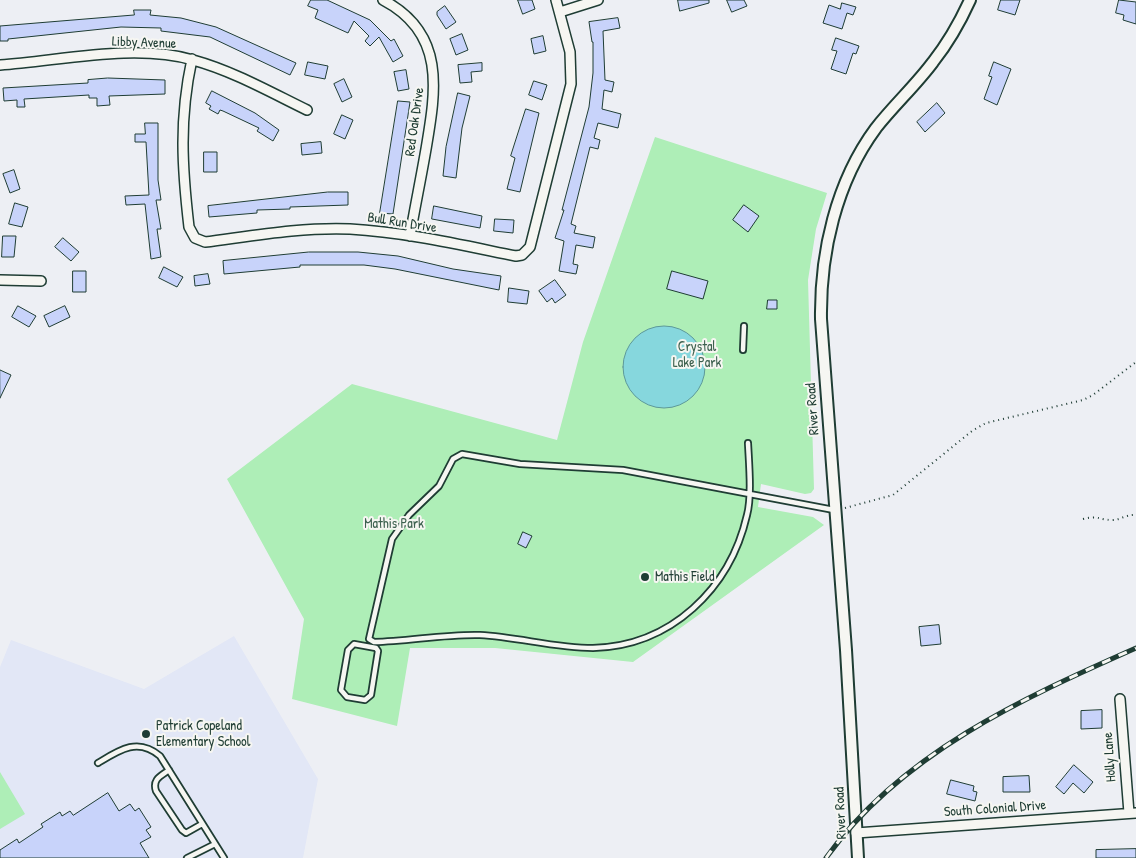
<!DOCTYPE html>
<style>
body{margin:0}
canvas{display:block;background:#edeff4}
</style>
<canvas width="1136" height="858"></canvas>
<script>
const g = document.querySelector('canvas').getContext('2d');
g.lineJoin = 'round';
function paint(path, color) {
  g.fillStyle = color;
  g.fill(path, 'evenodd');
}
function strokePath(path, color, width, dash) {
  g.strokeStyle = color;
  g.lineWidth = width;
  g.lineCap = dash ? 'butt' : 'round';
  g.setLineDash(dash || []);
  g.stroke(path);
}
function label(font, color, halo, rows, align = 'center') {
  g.font = font + ' "Patrick Hand",sans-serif';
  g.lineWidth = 4;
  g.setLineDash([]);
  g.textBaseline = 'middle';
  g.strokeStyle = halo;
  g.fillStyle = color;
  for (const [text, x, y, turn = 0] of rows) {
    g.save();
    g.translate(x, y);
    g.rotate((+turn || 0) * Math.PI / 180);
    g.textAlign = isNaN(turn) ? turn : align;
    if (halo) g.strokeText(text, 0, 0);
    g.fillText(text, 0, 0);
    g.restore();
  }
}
paint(new Path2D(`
 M234 636 318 779 303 858H0V667L11 640 144 689Z`), '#e2e7f6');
paint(new Path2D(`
 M655 137 827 193 816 229 808 280 814 489 811 493 805 494 761 484 758 507 813 517 824 525 633 662 495 648H410L397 726 292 699 304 619 227 479 352 384 557 440 583 342Z
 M0 772 25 814 0 829Z`), '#aeeeb7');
const water = new Path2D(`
 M623 367a41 41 0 1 1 82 0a41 41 0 1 1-82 0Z`);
paint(water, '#86d7dd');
strokePath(water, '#5d9999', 1);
const building = new Path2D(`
 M311 0H327L370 20 391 41 394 39 403 56 393 62 379 37 370 46 365 41 369 36 354 21 348 33 315 18 318 10 308 6Z
 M518 0H532L535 9 523 14Z
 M678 0H709V3L680 11Z
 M727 0H744L747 6 732 12Z
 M1001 0H1020L1015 15 998 10Z
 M1119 0 1136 2V24L1123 20 1124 15 1116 13Z
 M842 3 856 7 853 15 847 13 842 29 823 23 829 5 840 9Z
 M445 6 456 22 446 29 437 15V12Z
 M134 10H151L150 15 181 18 216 27 296 63 290 75 210 37 161 31V28L121 27 8 39V41H0V26L134 15Z
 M618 18 620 28 603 31 605 80 614 82 612 92 604 90 602 109 621 114 618 128 598 123 594 138 600 140 598 149 590 147 571 224 576 226 574 233 595 237 593 248 576 245 573 264 578 265 576 274 559 271 564 241 555 238 564 210H562L589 107 593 73V42H592L589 22Z
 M462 34 468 50 456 55 450 39Z
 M543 36 546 51 534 54 531 39Z
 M836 38 859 46 856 54 853 53 846 74 831 69 837 51 832 50Z
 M308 62 328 66 325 79 305 75Z
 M994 62 1011 69 997 105 984 99 992 77 989 76Z
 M482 63V71L471 72 472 82 460 83 458 65Z
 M406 70 409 89 398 91 394 72Z
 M108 78 165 80V94L109 96 110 105 97 106V98H89V95L24 99 25 107H17V100L4 101 3 88 88 83V80Z
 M344 79 352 97 342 102 334 84Z
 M534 81 547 85 542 100 529 95Z
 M212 91 255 113 279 130 273 141 257 131 259 128 223 111 220 110 218 114 209 109 211 106 206 103Z
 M458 93 470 96 462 128 456 178 443 176 446 147Z
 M398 101 410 102 393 214 380 213Z
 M937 103 945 113 925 132 917 122Z
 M526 109 539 113 520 192 507 189 515 158 511 156Z
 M342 115 353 120 345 139 334 134Z
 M145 123H158V180L161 200H156L161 229H157L161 257 151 259 145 204 126 205 125 196 149 195 146 142H135V134H145Z
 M321 142 322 153 302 155 301 144Z
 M204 152H217V172H204Z
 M14 170 20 189 10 193 3 174Z
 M328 192H348V205L290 207V209L257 210V213L209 217 208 206Z
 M15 203 28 207 22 227 9 224Z
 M744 205 759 216 748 232 733 220Z
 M434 206 482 216 480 228 432 219Z
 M495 219 514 220 513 233 494 231Z
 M3 236H16L14 257H2Z
 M63 238 79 252 71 261 55 247Z
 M309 252H358L398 256 453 269 501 276 499 290 395 269 364 265H300V267L224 274 223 261Z
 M164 267 183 277 177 287 159 278Z
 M73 271H86V292H73Z
 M672 271 708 281 703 299 667 289Z
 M208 274 210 284 195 286 194 276Z
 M555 280 566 295 555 303 552 298 547 302 539 291Z
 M509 288 529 291 527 304 508 302Z
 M768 300H777V309H767Z
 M18 306 36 316 29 327 12 317Z
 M65 306 70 317 49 327 44 316Z
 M0 370 11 375 0 398Z
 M523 532 532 536 526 548 518 544Z
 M939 625 941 644 921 646 919 627Z
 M1102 710V728L1081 729V711Z
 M1074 765 1093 782 1084 793 1073 783 1064 794 1056 787Z
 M1029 776 1030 792H1003V777Z
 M951 780 974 786 973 791 977 792 975 801 947 794Z
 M108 793 119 811 130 804 135 811 139 808 151 827 146 830 151 837 140 843 149 858H0V850L17 839 19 843 43 827 41 824 60 812 62 816 70 811 73 815Z
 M1136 849V858H1096V850Z`);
paint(building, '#c8d3fa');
strokePath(building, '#1f3d34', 1);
const service = new Path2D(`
 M743 350 744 326
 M748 443C749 464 752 496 747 515 730 589 671 646 593 648 555 648 518 637 480 635 445 634 410 641 374 642L369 639 392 539 409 515 439 486 453 459 462 454 520 464 623 470 834 510
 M354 644 376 648 378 651 371 695 365 700 347 697 341 690 348 650Z
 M98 763C119 750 138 737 160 756L224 858
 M169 770C161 776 152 779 156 791L182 830 186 833 202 824
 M187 858 215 844`);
const minor = new Path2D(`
 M383 0C446 33 436 90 426 149 421 178 415 207 410 236
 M560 12 598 0
 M192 59C179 119 182 167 189 227L195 238 205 242C252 236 301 227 350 229 405 232 461 245 516 256L522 255 530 247 571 84 570 52 556 0
 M0 65C60 61 134 43 193 60 233 71 270 92 307 110
 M0 280 41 281
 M1120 699 1129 813
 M856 833 1136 813`);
const tertiary = new Path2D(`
 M858 858 846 650 821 319C820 253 836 182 876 128 894 105 916 85 933 62 948 43 960 22 970 0`);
strokePath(service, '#1f3d34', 8);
strokePath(minor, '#1f3d34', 12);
strokePath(tertiary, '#1f3d34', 14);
strokePath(new Path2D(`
 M845 508 893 495 972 431 986 423 1083 400 1093 395 1136 362
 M1083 519C1099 515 1099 520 1112 520 1121 520 1126 514 1136 515`), '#1f3d34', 2, [1, 4]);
strokePath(service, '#f6f6f2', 4.5);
strokePath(minor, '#f6f6f2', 9);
strokePath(tertiary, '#f6f6f2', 10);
const rail = new Path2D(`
 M826 858C900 754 1023 698 1136 648`);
strokePath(rail, '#1f3d34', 5);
strokePath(rail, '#f6f6f2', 3, [9]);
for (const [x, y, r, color] of [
 [645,577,5,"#1f3d34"],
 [146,734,5,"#1f3d34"]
]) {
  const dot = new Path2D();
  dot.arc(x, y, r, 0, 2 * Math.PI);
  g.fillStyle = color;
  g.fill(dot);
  strokePath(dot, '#f6f6f2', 2);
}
label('14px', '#1f3d34', '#f6f6f2', [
 ["Libby Avenue",144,43,2],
 ["Red Oak Drive",415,122,-82],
 ["Bull Run Drive",402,223,9],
 ["River Road",813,409,-94],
 ["Holly Lane",1110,757,-94],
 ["South Colonial Drive",995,809,-4],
 ["River Road",841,813,-93]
]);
label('14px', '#3c604e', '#f6f6f2', [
 ["Crystal",697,347],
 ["Lake Park",697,363],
 ["Mathis Park",394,524]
]);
label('14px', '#1f3d34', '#f6f6f2', [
 ["Mathis Field",655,577],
 ["Patrick Copeland",156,726],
 ["Elementary School",156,742]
], 'left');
</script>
